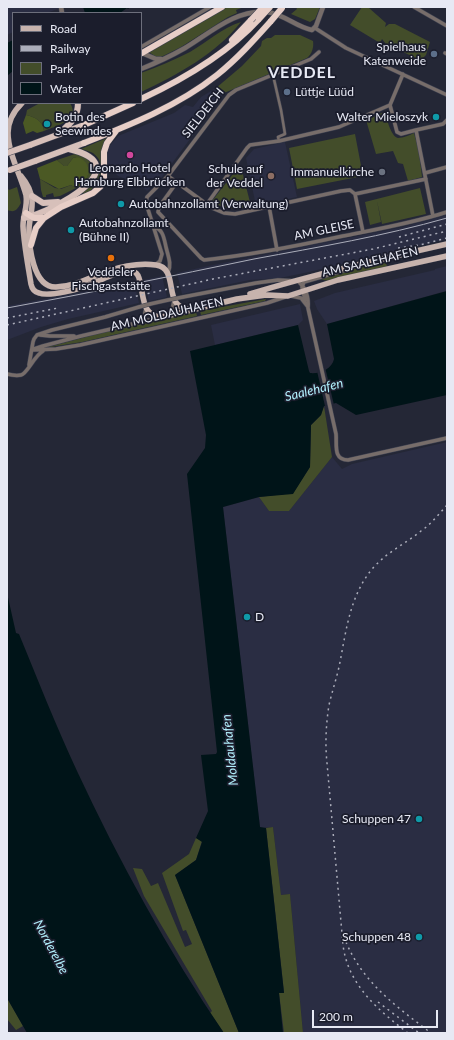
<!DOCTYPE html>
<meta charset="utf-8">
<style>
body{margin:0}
#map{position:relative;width:454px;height:1040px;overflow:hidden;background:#242736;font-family:Lato,sans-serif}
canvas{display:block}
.frame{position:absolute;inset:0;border:8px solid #e7e9f4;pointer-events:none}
.legend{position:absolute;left:12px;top:12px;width:130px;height:92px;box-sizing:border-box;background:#1b1d2c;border:1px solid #6d6f7c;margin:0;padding:5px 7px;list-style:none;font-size:12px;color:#e7e9f4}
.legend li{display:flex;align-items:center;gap:8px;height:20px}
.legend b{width:20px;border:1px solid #6d6f7c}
.scale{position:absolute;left:312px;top:1010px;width:126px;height:18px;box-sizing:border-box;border:2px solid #e7e9f4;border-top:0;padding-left:5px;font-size:12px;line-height:14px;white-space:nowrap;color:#e7e9f4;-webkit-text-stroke:3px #1b1d2c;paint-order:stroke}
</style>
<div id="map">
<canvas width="454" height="1040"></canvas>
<div class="frame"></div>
<ul class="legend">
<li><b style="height:5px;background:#c7b3ad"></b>Road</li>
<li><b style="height:5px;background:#abadba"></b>Railway</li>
<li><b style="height:11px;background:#434d2a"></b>Park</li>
<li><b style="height:11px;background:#001418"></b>Water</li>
</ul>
<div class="scale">200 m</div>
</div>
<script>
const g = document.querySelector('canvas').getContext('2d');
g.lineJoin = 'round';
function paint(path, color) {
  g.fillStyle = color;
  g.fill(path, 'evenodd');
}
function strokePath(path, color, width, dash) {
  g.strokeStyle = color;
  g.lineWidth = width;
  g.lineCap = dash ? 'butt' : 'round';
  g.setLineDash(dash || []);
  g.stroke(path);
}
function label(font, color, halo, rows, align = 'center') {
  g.font = font + ' Lato,sans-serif';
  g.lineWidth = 3.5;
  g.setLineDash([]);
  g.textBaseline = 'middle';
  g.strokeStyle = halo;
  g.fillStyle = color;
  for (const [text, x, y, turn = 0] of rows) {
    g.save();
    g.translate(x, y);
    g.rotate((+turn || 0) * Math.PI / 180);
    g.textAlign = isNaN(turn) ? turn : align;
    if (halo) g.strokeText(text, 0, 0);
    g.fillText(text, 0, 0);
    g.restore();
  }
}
paint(new Path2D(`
 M7 7H64L46 13H13V32L7 35Z
 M216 88 224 93 162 177 147 191 141 185 118 176 109 167 107 159 108 149 112 143 118 136 174 113 185 105 193 107 201 97Z
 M285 142 297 197 256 206 246 158 254 149Z
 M447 215V239L309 272 280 278 250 280 182 294 177 273 208 266 403 227Z
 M447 266V293L446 291 327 324 317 309 314 301 335 293 435 270V269Z
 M162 276 167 297 149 301 144 280Z
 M134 282 139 303 68 319 41 327 7 340V306Z
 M300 304 303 320 298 325 215 345 211 325Z
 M447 442V1033H303L290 894 281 895 273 827 260 828 223 507 259 497 269 511H289L332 457 342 469 352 464Z`), '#2a2d43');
paint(new Path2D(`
 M227 7H244L236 10 237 13 228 17 181 47 161 57H156L149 52Z
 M296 7H320L315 19 310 22 291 14 297 9Z
 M362 7 369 8 386 23 385 27 389 24H395L430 42 426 55 422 59H418L386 44 382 39 380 43 350 25Z
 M241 22C216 54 177 75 141 92V73C158 67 174 60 190 52 207 42 222 28 241 22Z
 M275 35H300L313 41C314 47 312 54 307 58L224 93 216 88 242 66 261 46 262 41 267 38H271Z
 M40 103H70C81 120 56 126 44 131 43 121 35 117 26 115L27 110Z
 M384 112C387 118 391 137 398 138 403 138 410 135 414 133L419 151 422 177 408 181 403 164 398 163 393 151 376 154 366 120Z
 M355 134 363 176 297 189 289 148Z
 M107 138 101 154 102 175 99 182 90 191 83 194 82 192C94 183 111 167 93 153 89 151 85 150 81 149Z
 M75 154C87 155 93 162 93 174L85 183 88 174 77 157 73 158 67 166H64L57 160Z
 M237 169 242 171 251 206C237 209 224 211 212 201Z
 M40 179 55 188 61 189 71 185 76 188 60 196 54 197 53 193 46 195V197H43L41 190Z
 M17 187 21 203C17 210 15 213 7 210V188L9 190Z
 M420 188 426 214 382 224 377 201 381 222 370 225 365 202Z
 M386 263 387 267 328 281 320 279 347 272 354 269Z
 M266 299 265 301 201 315 200 311Z
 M196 312 197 316 82 342 44 348 135 324Z
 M324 406 332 457 289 511H269L259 497 293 493 310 467 311 425 321 415Z
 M273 827 281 895 290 894 303 1033H284L279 993 284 992 266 828Z
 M196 838 202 841 196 860 175 875 239 1033H224L210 1013 212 1011 144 896 133 868 142 869 151 886 158 883 185 947 192 944 186 930 183 931 162 873 189 854Z
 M7 998 23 1026 16 1030 7 1019Z`), '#434d2a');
paint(new Path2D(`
 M26 115C35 117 43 121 44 131L37 133 33 131 26 134 23 123Z
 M77 157C94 162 91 182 76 188L71 185 59 189 40 179 37 168 57 160 64 166H67L73 158Z`), '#4b5924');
paint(new Path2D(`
 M83 7H130L128 9 127 8 120 13H85Z
 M13 40V71L7 76V43Z
 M447 291V395L356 415 336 403 324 406 321 415 311 425 310 467 293 494 259 497 223 507 260 827 266 828 284 993H279L283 1033H239L175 875 196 860 202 842 196 838 208 811 201 755 216 754 217 752 187 474 205 448 206 435 190 351 298 325 309 371 310 373C320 374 332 369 334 359L327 324Z
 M7 593 16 633 19 634C38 680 56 726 77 771 119 861 168 951 224 1033H27L7 998Z`), '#001418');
paint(new Path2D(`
 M325 367 334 405 325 406 317 371Z`), '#242736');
const pedestrian = new Path2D(`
 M273 75 281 110 285 134 278 137 279 141`);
const minor = new Path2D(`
 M414 7 447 26
 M315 28 346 48 447 95
 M141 47 210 7
 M445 53 447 54
 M390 105 397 132 401 134 416 130 433 216
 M416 130 443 124 447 120
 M425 173 447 167
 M168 176 212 208 224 213 235 214 341 191 350 190 355 194 426 179
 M177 182 159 207 158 212 201 258 204 260C251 255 297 246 343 236 378 229 413 223 447 212
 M355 194 363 232
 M207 204 247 148 250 145 279 141 339 127 390 105 403 74
 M269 206 277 250
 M153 226C163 229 164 238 166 247 168 256 172 264 168 273
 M155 265 160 261 162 254 146 203 147 197 168 176 229 95 236 90 311 59 319 52
 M291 296 301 298 308 307
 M183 297 256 283 278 280 298 281C306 288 309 297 308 308L336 434C337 445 333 460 348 460L447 438
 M305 300 302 287 304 282 349 269
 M150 304 168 300
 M168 314 172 310 174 301
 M140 321 144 317 146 308
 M40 335 50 336H74
 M34 349 43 346 81 336 158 318
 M32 350 56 349 80 345 267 303 285 297
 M29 365 33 342 34 339 37 335 52 330 105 317 139 307
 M7 374C11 375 16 376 21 375 27 374 34 356 43 351`);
const tertiary = new Path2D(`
 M61 7 62 13
 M142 53 156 59H161
 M141 69C156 63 171 56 185 48 210 33 236 9 267 12 284 14 296 27 312 30L316 26 323 7`);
const primary = new Path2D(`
 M22 103C14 111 8 121 8 133 8 153 21 176 26 195 28 206 23 215 23 226 24 245 28 265 31 284 32 289 34 292 39 293 49 297 81 289 91 284 102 280 121 269 133 272 136 272 138 275 139 278 144 294 141 317 162 317L237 299 266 295 288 296 338 280 447 256
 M21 176C27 183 31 190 32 200 33 210 29 220 29 230 29 246 33 288 56 287 76 286 91 277 108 271 123 266 141 263 156 265 180 268 162 307 188 309
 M250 294C315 274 381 259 447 244`);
const trunk = new Path2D(`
 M62 131C72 122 78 116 78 103
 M30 145 84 125
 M35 161 84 143
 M32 196 43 203 58 202
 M24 218C52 212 141 166 69 149`);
const motorway = new Path2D(`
 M232 40 251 20
 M142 53 222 7
 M141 99C184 79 227 54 259 19
 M84 125 133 103
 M84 143C130 125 178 106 217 75 237 59 254 40 271 21
 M26 213 34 218H44
 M31 245 36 228 44 218 61 207 93 193 101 186 104 178V152L107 143 116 131`);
strokePath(pedestrian, '#3f4251', 3.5);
strokePath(minor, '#3f4251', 4.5);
strokePath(tertiary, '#3f4251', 5.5);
strokePath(primary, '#3f4251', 6);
strokePath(trunk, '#3f4251', 7);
strokePath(motorway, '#3f4251', 7);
strokePath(pedestrian, '#776d6a', 2.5);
strokePath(minor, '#776d6a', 3.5);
strokePath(tertiary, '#776d6a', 4.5);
strokePath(primary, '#c7b3ad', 5.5);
strokePath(trunk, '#d7c0ba', 6);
strokePath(motorway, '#e7cec7', 6);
strokePath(new Path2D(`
 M7 308C90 293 172 276 254 259 319 247 384 236 447 218`), '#abadba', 1);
strokePath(new Path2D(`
 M399 237 447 224
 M398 248 420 245 447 238
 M7 318 58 308
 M7 325 213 279 373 249 447 231
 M346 942C363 983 397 1007 431 1033
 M378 1002 419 1033
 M408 1033C378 1010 348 985 343 945L327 763C325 744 326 724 329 705 332 692 336 680 339 667 346 633 349 596 373 568 387 552 405 544 421 531 431 524 439 514 447 505`), '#abadba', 1.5, [2, 4]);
const minorBridge = new Path2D(`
 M168 300 183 297
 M139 307 150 304`);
const trunkBridge = new Path2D(`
 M7 153 30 145
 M10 170 35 161`);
const motorwayBridge = new Path2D(`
 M259 19 270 7
 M251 20 263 7
 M271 21 282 8`);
strokePath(minorBridge, '#3f4251', 4.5, []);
strokePath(trunkBridge, '#3f4251', 7, []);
strokePath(motorwayBridge, '#3f4251', 7, []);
strokePath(minorBridge, '#776d6a', 3.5);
strokePath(trunkBridge, '#d7c0ba', 6);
strokePath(motorwayBridge, '#e7cec7', 6);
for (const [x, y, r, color] of [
 [434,54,4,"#5c6f8a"],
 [287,92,4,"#5c6f8a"],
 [436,117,4,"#0f9aa8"],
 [47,124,4,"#0f9aa8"],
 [130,155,4,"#d1479c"],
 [382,172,4,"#6b7280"],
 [271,176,4,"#8d6e63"],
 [121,204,4,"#0f9aa8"],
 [71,230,4,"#0f9aa8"],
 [111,258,4,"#e8710a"],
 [247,617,4,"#0f9aa8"],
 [419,819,4,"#0f9aa8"],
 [419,937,4,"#0f9aa8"]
]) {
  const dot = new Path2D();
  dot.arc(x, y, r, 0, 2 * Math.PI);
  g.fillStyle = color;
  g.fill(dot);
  strokePath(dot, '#1b1d2c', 1.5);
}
label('12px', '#e7e9f4', '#1b1d2c', [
 ["Spielhaus",426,47],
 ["Katenweide",426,61],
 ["Lüttje Lüüd",295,92,"left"],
 ["Botin des",55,117,"left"],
 ["Seewindes",55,131,"left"],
 ["Walter Mieloszyk",428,117],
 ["Leonardo Hotel",130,168,"center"],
 ["Hamburg Elbbrücken",130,182,"center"],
 ["Schule auf",263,169],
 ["der Veddel",263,183],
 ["Immanuelkirche",374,172],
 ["Autobahnzollamt (Verwaltung)",129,204,"left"],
 ["Autobahnzollamt",79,223,"left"],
 ["(Bühne II)",79,237,"left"],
 ["Veddeler",111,272,"center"],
 ["Fischgaststätte",111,286,"center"],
 ["D",255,617,"left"],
 ["Schuppen 47",411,819],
 ["Schuppen 48",411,937]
], 'right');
label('12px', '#e7e9f4', '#1b1d2c', [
 ["SIELDEICH",203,113,-52],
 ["AM GLEISE",324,230,-12],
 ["AM SAALEHAFEN",370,262,-13],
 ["AM MOLDAUHAFEN",167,314,-13]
]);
label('italic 13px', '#b0eefb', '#1b1d2c', [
 ["Saalehafen",314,390,-14],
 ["Moldauhafen",230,750,-96],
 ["Norderelbe",51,947,62]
]);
g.letterSpacing = '1px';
label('bold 16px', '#e7e9f4', '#1b1d2c', [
 ["VEDDEL",302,73]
]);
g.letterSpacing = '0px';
</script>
